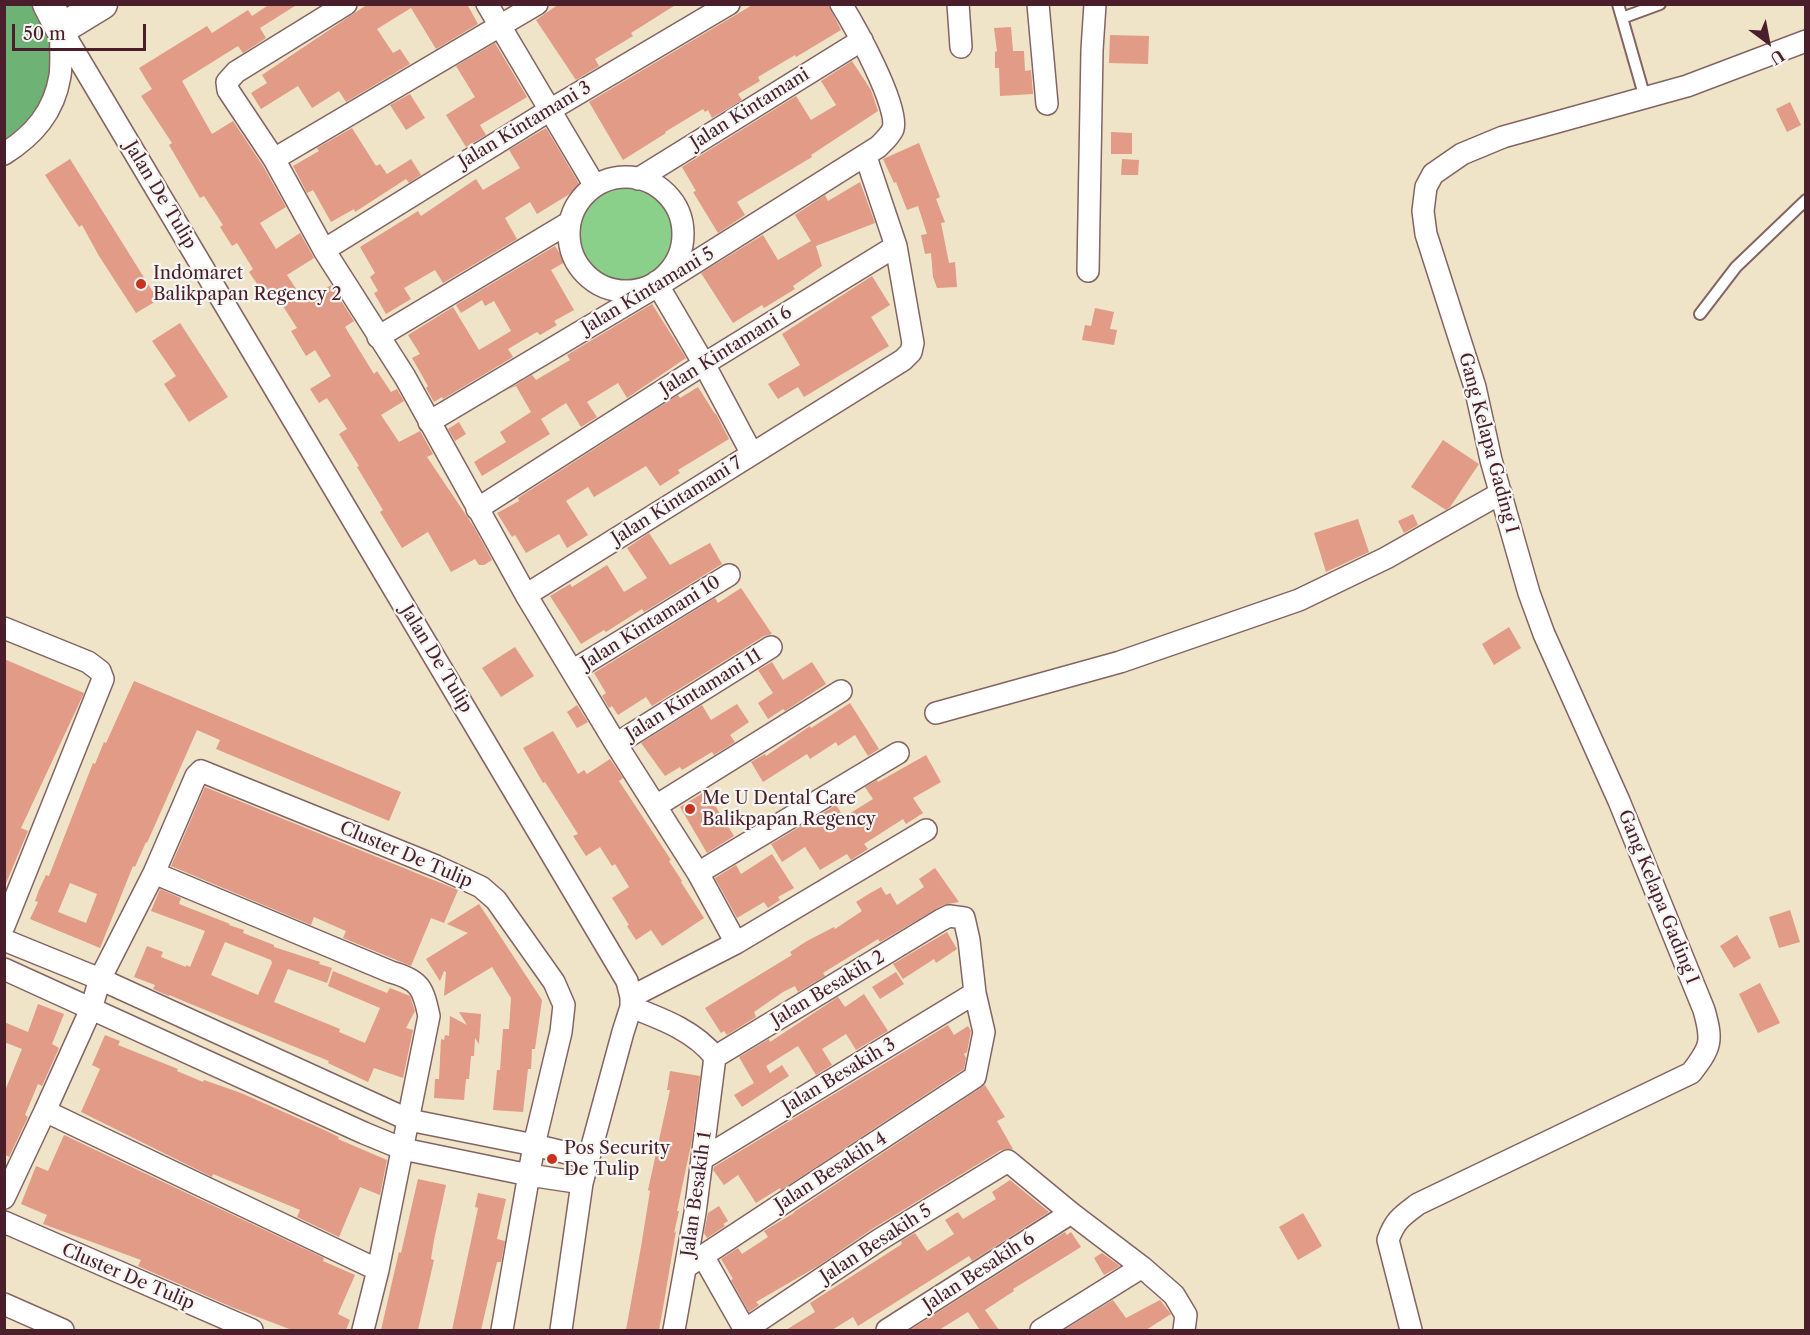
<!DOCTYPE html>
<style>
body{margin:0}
#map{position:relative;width:1810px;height:1335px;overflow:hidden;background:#efe3c8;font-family:"Libre Caslon Text",serif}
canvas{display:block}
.frame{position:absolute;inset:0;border:6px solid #4a1f2b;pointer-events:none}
.north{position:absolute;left:1738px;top:12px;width:60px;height:60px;-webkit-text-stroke:4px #f6f6f2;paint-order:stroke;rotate:148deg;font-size:16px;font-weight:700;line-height:24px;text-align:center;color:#4a1f2b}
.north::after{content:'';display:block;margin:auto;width:21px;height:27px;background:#4a1f2b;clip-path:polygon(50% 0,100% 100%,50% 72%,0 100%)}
.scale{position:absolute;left:12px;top:24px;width:134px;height:27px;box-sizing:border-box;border:3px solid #4a1f2b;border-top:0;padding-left:8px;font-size:18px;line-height:21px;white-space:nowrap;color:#4a1f2b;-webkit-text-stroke:4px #f6f6f2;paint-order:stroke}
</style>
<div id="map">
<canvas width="1810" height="1335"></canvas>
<div class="frame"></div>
<div class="north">U</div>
<div class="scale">50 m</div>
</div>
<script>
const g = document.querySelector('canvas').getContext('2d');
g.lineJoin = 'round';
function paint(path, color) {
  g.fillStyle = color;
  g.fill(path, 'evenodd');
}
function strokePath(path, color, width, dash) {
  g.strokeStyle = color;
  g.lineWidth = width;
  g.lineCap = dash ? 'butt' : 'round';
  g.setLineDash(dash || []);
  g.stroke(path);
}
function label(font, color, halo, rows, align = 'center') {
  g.font = font + ' "Libre Caslon Text",serif';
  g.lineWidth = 4.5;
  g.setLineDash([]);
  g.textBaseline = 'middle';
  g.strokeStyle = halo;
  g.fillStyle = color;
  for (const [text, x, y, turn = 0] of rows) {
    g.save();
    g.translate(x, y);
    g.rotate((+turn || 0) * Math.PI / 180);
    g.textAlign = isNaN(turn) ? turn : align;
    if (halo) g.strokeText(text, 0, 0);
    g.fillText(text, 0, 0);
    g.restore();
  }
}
paint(new Path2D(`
 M577 235a50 50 0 1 1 100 0a50 50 0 1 1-100 0Z`), '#8ad08a');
paint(new Path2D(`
 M4 5H33L47 27 54 57 51 88 38 116 4 146Z`), '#6fb276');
paint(new Path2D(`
 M270 4H298L260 28 266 38 243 53 238 46 182 81 212 134 233 121 263 166 286 207 260 223 276 249 300 233 314 258 287 275 302 298 305 297 307 301 331 285 354 321 345 327 374 374 377 371 391 392 397 389 404 401 381 415 399 442 420 431 433 454 427 457 474 527 492 560 484 565H479L475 559 451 572 428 532 402 548 380 512 383 510 357 467 359 466 339 434 347 429 327 398 319 403 310 389 331 376 315 350 306 356 291 331 297 328 281 303 277 306 264 285 260 288 249 272 253 269 237 243 232 246 220 227 223 225 204 196 200 198 169 145 172 143 141 96 152 89 139 68 207 26 212 33 248 10 252 16Z
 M368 4H467L478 24 436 49 411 8 377 29 393 53 400 49 410 64 346 102 339 91 312 108 298 86 261 109 251 93 267 83 262 75Z
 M559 4H677L631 33 633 36 595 59 599 66 576 80 536 20Z
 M754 4H828L841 30 796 57 795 55 758 77 760 81 738 94 742 100 712 118 708 110 705 112 703 109 665 132 666 133 623 160 589 102Z
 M1011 27 1013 51H1024L1025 71 1031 70 1033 94 1000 96 999 68H995V52L997 51 994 28Z
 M1110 35 1149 36 1148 64 1109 63Z
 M495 43 527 97 480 125 486 135 466 147 446 115 475 97 456 66Z
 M852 61 871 90 878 111 811 155 812 157 737 202 745 215 718 233 693 192 696 191 682 167 796 96 811 120 836 105 821 81Z
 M410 94 425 118 406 130 390 105Z
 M1790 102 1801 125 1787 132 1776 109Z
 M352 128 376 166 380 164 387 174 411 159 421 175 409 183 406 179 355 212 354 209 331 222 313 190 307 193 293 166 319 151 317 148Z
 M546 128 581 187 537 214 530 202 505 218 517 239 443 283 435 270 404 288 411 299 386 314 374 293 378 291 370 277 375 273 360 247 418 211 421 216 476 179 483 190 520 168 509 150Z
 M1111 132 1132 133V154H1111Z
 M919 143 940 197 936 199 945 222 941 223 949 263 955 262 957 287 937 288 933 277 931 253 925 254 921 235 927 234 918 206 907 210 896 182 894 183 883 159Z
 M70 159 158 300 136 313 99 256 82 225 79 227 45 175Z
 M1122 159 1139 160 1138 175H1121Z
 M860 182 875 223 816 246 822 266 793 286 795 289 764 308 762 305 733 323 701 273 763 235 778 260 811 241 795 215 825 195 828 201Z
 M555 246 565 262 551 270 574 310 554 321 557 325 540 335 537 332 508 349 513 357 443 399 442 397 434 402 426 388 428 386 412 358 420 354 408 335 453 307 479 350 511 331 494 301 485 306 482 300 461 313 456 305Z
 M872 276 890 305 871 317 889 346 804 397 798 387 778 399 768 384 800 365 782 334Z
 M652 304 686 358 627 398 618 383 587 402 597 417 581 427 566 403 541 419 550 434 482 476 474 462 506 442 500 432 531 412 516 386 507 390 532 375 536 380 570 360 567 355Z
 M1095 308 1114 312 1110 329 1117 330 1114 345 1082 340 1085 325 1091 326Z
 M180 323 228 397 189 422 164 384 176 376 152 341Z
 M698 387 715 414H716L729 439 678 470 680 473 660 486 646 466 594 497 588 487 566 501 588 535 567 548 559 534 526 553 515 535 512 537 497 513 519 501 518 498 678 395 680 398Z
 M459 422 466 434 455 441 448 429Z
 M1443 440 1479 464 1450 507 1446 510 1411 487Z
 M1413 514 1418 525 1404 533 1398 521Z
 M1358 519 1369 552 1326 572 1314 533Z
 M649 533 670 565 710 543 722 564 644 612 642 609 606 632 604 630 581 644 550 596 570 584 572 587 607 565 624 592 647 578 627 548Z
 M741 588 772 634 764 636 652 706 646 697 618 715 612 706 609 708 602 696 606 693 594 673 715 598 718 603Z
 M1509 627 1521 648 1494 665 1482 644Z
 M515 647 534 676 501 697 482 668Z
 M4 659 84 693 21 828 28 831 4 888Z
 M772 662 783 680 812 662 826 684 785 711 783 709 768 719 758 703 773 693 758 670Z
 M134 681 401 792 389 821 216 749 220 740 197 730 147 843 146 842 135 867 133 866 100 948 30 919 38 902 35 901 39 890 46 875 49 876 93 763 95 764 104 742 106 743ZM70 883 97 894 86 923 58 912Z
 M850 703 879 749 868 756 855 735 838 746 836 742 810 759 807 754 763 782 751 762 765 754 766 756 810 726 811 728Z
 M737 704 749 722 730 735 735 742 714 755 712 752 682 770 680 767 665 776 641 743 702 705 711 720Z
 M577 705 588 722 577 728 567 712Z
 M553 731 578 774 584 770 587 774 610 759 623 778 619 781 671 860 669 861 682 881 681 882 704 918 662 946 651 930 636 940 627 926 629 925 612 898 629 887 615 864 612 866 600 847 586 856 573 836 578 834 545 782 543 783 523 748Z
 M926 755 941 782 913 798 923 813 906 824 903 819 864 844 868 849 851 860 847 854 820 870 805 847 782 862 771 844 836 805 844 817 873 799 865 787 877 780 878 782Z
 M205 787 458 890 444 923 431 918 411 966 343 938 346 931 314 917 311 925 171 866Z
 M706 791 734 836 707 853 680 807Z
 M772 854 794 888 778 897 780 900 768 908 764 902 737 918 715 878 736 865 741 874Z
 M935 868 959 902 943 905 880 942 878 939 823 973 825 976 798 992 795 986 783 992 754 1012 756 1017 727 1035 724 1031 721 1033 705 1008 792 955 790 952 807 941 834 927 835 929 862 911 856 902 867 895 881 887 886 895 890 893 897 905 924 887 919 879Z
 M160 889 181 898 179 904 230 924 229 925 244 930 243 933 274 945V947L320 962 319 964 332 968 327 983 288 969 274 1002 340 1029 339 1032 365 1043 380 1008 328 986 333 971 387 993 390 988 410 996 415 1011 406 1028 413 1030 403 1078 374 1068 368 1082 328 1063 329 1061 169 995V996L153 989 155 985 134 977 147 946 163 952 161 957 186 967V965L190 967 205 931 151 911ZM225 942 271 960 272 963 258 995 211 975Z
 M479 904 542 1000 535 1049H532L531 1069H528L523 1112 493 1110 497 1070H500L503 1029H509L511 998 492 967 444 996 446 972 444 971 440 981 426 959 468 933 447 924Z
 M1790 910 1800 942 1779 948 1769 917Z
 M947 932 957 949 936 963 934 959 903 979 893 964Z
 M1737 935 1751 958 1734 968 1720 946Z
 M896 972 904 984 880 999 872 987Z
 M1760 983 1780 1023 1758 1033 1739 994Z
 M864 994 888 1031 856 1050 846 1034 822 1049 832 1065 816 1075 798 1046 766 1066 770 1073 782 1065 789 1076 742 1107 734 1095 754 1083 739 1057 769 1039 770 1042 838 997 845 1007Z
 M38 1004 64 1014 52 1044 59 1048 42 1086 38 1084 25 1115 28 1117 9 1157 4 1154V1093L22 1049 4 1042V1022L28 1032Z
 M459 1012 481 1014 479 1044 475 1038 474 1056H471L469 1079H466L464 1100 434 1098 435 1079H439L441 1039 444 1040 445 1035 449 1036 450 1016 467 1025Z
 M948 1025 954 1035 968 1026 971 1031 967 1052 964 1054 966 1058 964 1069 781 1190 780 1188 756 1203 738 1175 724 1185 713 1170 714 1167Z
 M105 1035 120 1041 118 1045 178 1069 177 1071 203 1082 204 1080 241 1093 320 1128 339 1137 338 1139 387 1160 380 1195 360 1187 339 1237 297 1217 300 1210 213 1174 212 1177 81 1112 100 1069 92 1065Z
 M670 1071 700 1076 692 1140 677 1211H679L674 1233 676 1231 664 1302 659 1330H626L641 1247 650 1191 648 1190 670 1090H667Z
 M985 1085 1005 1117 997 1121 1013 1149 1001 1150 872 1229 818 1266 756 1302 759 1305 749 1312 731 1280 733 1279 721 1259 738 1248 742 1254 768 1237 764 1231 794 1213V1212Z
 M64 1135 324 1258 323 1261 355 1275 338 1314 350 1320 346 1330H292L234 1308 138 1266 141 1260 43 1224 47 1215 21 1204 36 1166 48 1171Z
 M418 1179 446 1185 434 1240 431 1259 434 1260 418 1330H381L399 1252 401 1253Z
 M1010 1180 1049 1212 972 1261 969 1256 858 1326 853 1317 832 1330H786L815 1312 810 1303 902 1244 901 1241 915 1233 927 1251 954 1234 945 1220 958 1212 963 1219 996 1199 992 1192Z
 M478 1193 506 1199 497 1239 505 1241 501 1262H497L481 1330H452L478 1208 475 1207Z
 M719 1206 728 1221 723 1224 725 1226 707 1238 704 1233 708 1213Z
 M1303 1213 1322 1246 1298 1260 1279 1227Z
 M1065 1232 1067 1235 1071 1232 1081 1247 1013 1289 1014 1291 985 1310 999 1330H980L968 1312 939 1330H910Z
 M1102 1253 1120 1266 1104 1275 1094 1258Z
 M1113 1300 1126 1318 1160 1300 1171 1314 1146 1330H1064Z`), '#e19b86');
const lane = new Path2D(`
 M1618 4 1645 98
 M1622 18 1660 4
 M1700 314 1736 267 1806 200`);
const street = new Path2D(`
 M346 4 236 72 227 82 228 90 274 159 324 250 405 377 526 595 616 744 698 873 736 943
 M487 4 595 186
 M958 4 961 47
 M1038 4 1047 104
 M61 29 627 981 631 997V1007L623 1032 582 1183 561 1330
 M4 154C34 135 54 112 60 76 62 61 60 45 61 29
 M274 159 537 4
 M569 234a57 57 0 1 1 114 0a57 57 0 1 1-114 0Z
 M638 179 862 40
 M324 250 550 110 729 4
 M1088 271 1092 50 1095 4
 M656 282 704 364 752 454
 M378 337 570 222
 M429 422 659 285 878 147C883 142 890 136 893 129 900 107 854 25 841 4
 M477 509 704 364 896 246
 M526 595 903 360 911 352 913 343 896 246 866 157
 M4 628 88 662 100 671 103 679 4 926
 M572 671 729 575
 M936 713 1120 662 1299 600 1386 558 1501 493
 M616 744 771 647
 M656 806 841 691
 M154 873 391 972C420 980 423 988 429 1016L378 1270 45 1111 91 1009 100 979 154 873 196 776 201 771 436 866 481 887 496 900 554 982 564 1005 561 1032 534 1145 502 1330
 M698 873 898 753
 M4 940 100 979 409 1120 534 1145 588 1158
 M4 969 364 1133 403 1149 529 1175 582 1183
 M631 997 736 943 926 830
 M631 1007C662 1019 695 1031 715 1057
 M702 1159 975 993
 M4 1198 45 1111
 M4 1222 252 1330
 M703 1256 745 1330
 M686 1267 975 1077 984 1032 975 993 969 940 964 918 949 916 941 920 715 1057
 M4 1304 63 1330
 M363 1330 378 1270
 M674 1330 695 1213 715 1057
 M745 1330 879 1240 1008 1161 1071 1213 1142 1267 1174 1295 1186 1315 1184 1330
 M887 1330 1071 1213
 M1041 1330 1142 1267
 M1411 1330 1388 1240C1395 1220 1402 1216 1418 1204L1691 1073C1711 1047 1713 1042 1704 1010L1619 801 1544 634 1529 593 1491 460 1475 387 1426 234 1423 211 1426 187 1433 174 1462 154 1503 137 1687 86 1806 41`);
const secondary = new Path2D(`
 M48 4 61 29 102 4`);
strokePath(lane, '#846462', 14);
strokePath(street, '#846462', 24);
strokePath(secondary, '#846462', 33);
strokePath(lane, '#fff', 10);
strokePath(street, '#fff', 21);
strokePath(secondary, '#fff', 30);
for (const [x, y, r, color] of [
 [141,284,6,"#c8321e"],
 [690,809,6,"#c8321e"],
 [552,1159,6,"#c8321e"]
]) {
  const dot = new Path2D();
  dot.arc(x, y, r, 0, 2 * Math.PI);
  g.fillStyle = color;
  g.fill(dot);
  strokePath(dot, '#f6f6f2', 2);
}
label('18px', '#4a1f2b', '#f6f6f2', [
 ["Jalan Kintamani",750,109,-32],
 ["Jalan Kintamani 3",525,125,-31],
 ["Jalan De Tulip",160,195,59],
 ["Jalan Kintamani 5",648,291,-31],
 ["Jalan Kintamani 6",726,351,-32],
 ["Gang Kelapa Gading I",1488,443,75],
 ["Jalan Kintamani 7",677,501,-32],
 ["Jalan Kintamani 10",651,623,-32],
 ["Jalan De Tulip",436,659,59],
 ["Jalan Kintamani 11",694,695,-32],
 ["Cluster De Tulip",406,855,23],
 ["Gang Kelapa Gading I",1658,897,68],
 ["Jalan Besakih 2",828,989,-31],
 ["Jalan Besakih 3",839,1076,-31],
 ["Jalan Besakih 4",831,1172,-33],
 ["Jalan Besakih 1",697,1194,-82],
 ["Jalan Besakih 5",876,1244,-33],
 ["Jalan Besakih 6",979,1272,-33],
 ["Cluster De Tulip",128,1277,23]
]);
label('18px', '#4a1f2b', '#f6f6f2', [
 ["Indomaret",153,274],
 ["Balikpapan Regency 2",153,295],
 ["Me U Dental Care",702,799],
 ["Balikpapan Regency",702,820],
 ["Pos Security",564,1149],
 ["De Tulip",564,1170]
], 'left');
</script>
